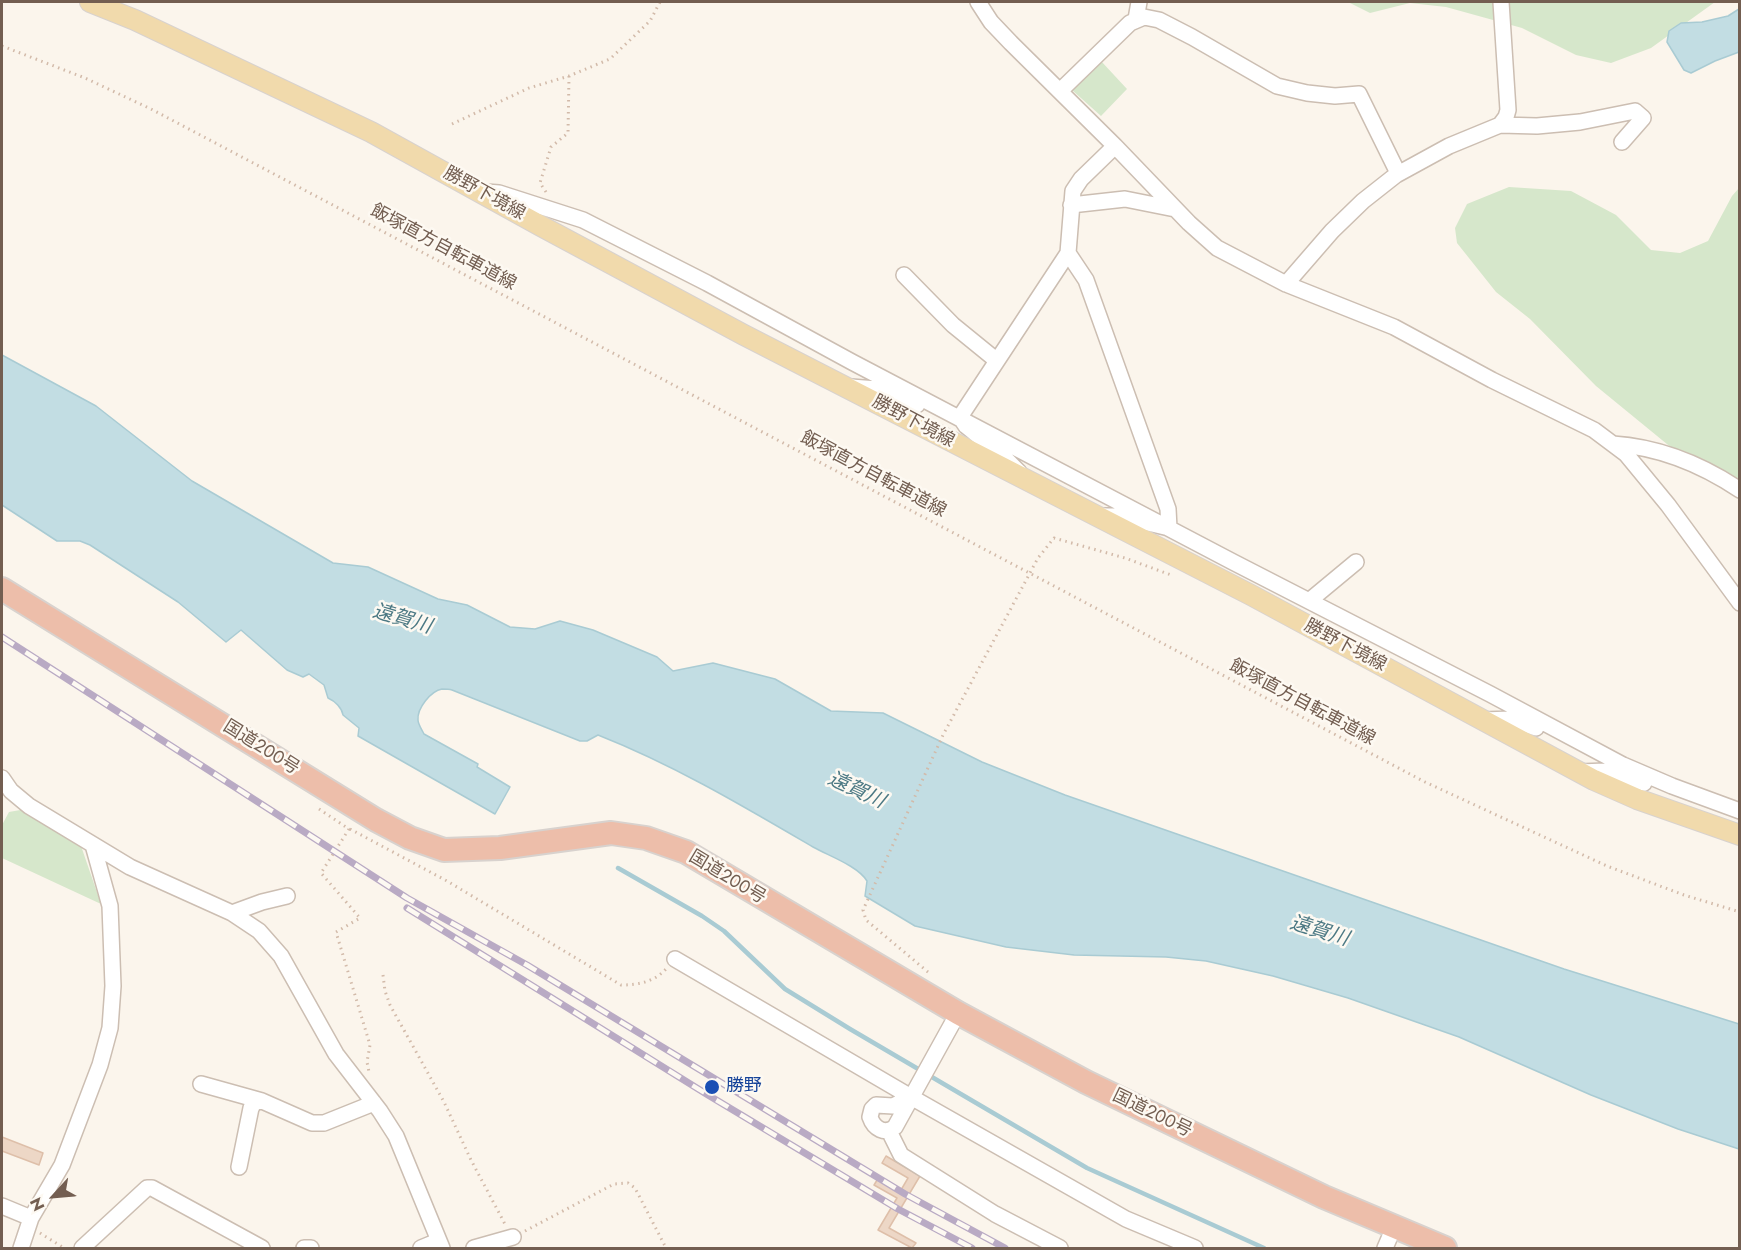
<!DOCTYPE html>
<meta charset="utf-8">
<style>
body{margin:0}
#map{position:relative;width:1741px;height:1250px;overflow:hidden;background:#fbf5ec;font-family:Jost,sans-serif}
canvas{display:block}
.frame{position:absolute;inset:0;border:3px solid #735e51;pointer-events:none}
.north{position:absolute;left:24px;top:1166px;width:60px;height:60px;-webkit-text-stroke:4px #fdf9f2;paint-order:stroke;rotate:244deg;font-size:16px;font-weight:700;line-height:24px;text-align:center;color:#735e51}
.north::after{content:'';display:block;margin:auto;width:21px;height:27px;background:#735e51;clip-path:polygon(50% 0,100% 100%,50% 72%,0 100%)}
</style>
<div id="map">
<canvas width="1741" height="1250"></canvas>
<div class="frame"></div>
<div class="north">N</div>
</div>
<script>
const g = document.querySelector('canvas').getContext('2d');
g.lineJoin = 'round';
function paint(path, color) {
  g.fillStyle = color;
  g.fill(path, 'evenodd');
}
function strokePath(path, color, width, dash) {
  g.strokeStyle = color;
  g.lineWidth = width;
  g.lineCap = dash ? 'butt' : 'round';
  g.setLineDash(dash || []);
  g.stroke(path);
}
function label(font, color, halo, rows, align = 'center') {
  g.font = font + ' Jost,"Noto Sans JP",sans-serif';
  g.lineWidth = 5;
  g.setLineDash([]);
  g.textBaseline = 'middle';
  g.strokeStyle = halo;
  g.fillStyle = color;
  for (const [text, x, y, turn = 0] of rows) {
    g.save();
    g.translate(x, y);
    g.rotate((+turn || 0) * Math.PI / 180);
    g.textAlign = isNaN(turn) ? turn : align;
    if (halo) g.strokeText(text, 0, 0);
    g.fillText(text, 0, 0);
    g.restore();
  }
}
paint(new Path2D(`
 M1348 2H1715L1651 48 1611 63 1576 55 1522 28 1446 7 1410 3 1370 13Z
 M1101 61 1127 89 1101 116 1072 90Z
 M1509 187 1571 191 1616 215 1651 250 1680 253 1708 241 1732 196 1739 188V485L1673 449 1596 386 1530 319 1496 292 1457 243 1455 228 1467 204Z
 M26 809 80 843 101 904 2 858V825L9 812Z`), '#d6e7cb');
const water = new Path2D(`
 M1739 9V52L1715 61 1691 73 1684 70 1667 42 1669 31 1681 23 1702 22 1728 16Z
 M2 355 96 406 192 481 333 563 368 567 438 599 467 605 510 627 535 629 560 621 593 630 657 657 673 671 713 663 775 679 831 711 883 713 982 762 1065 795 1564 969 1739 1024V1149L1678 1129 1591 1095 1459 1037 1348 998 1273 976 1206 961 1166 957 1074 955 1006 947 915 926 865 896 867 881C858 866 829 856 813 847 743 806 674 765 598 735L587 741H580L452 690C449 689 445 689 442 689 431 691 417 708 418 720 418 724 422 730 424 734L478 764 477 767 510 787 495 814 358 736 359 728 343 715C342 708 335 701 328 698L324 685 309 674 303 677 287 670 241 630 226 642 178 602 90 545 80 541H57L2 505Z`);
paint(water, '#c2dde3');
strokePath(water, '#a9cbd3', 1.5);
strokePath(new Path2D(`
 M618 868 702 916 724 931 785 989 850 1029 1087 1168 1264 1248`), '#a9cbd3', 4.5);
const building = new Path2D(`
 M2 1137 43 1153 39 1165 2 1151Z
 M886 1156 920 1176 889 1228 916 1243 912 1248 878 1230 897 1198 874 1185 879 1177 901 1190 908 1178 882 1163Z`);
paint(building, '#edd7c6');
strokePath(building, '#debfa9', 1.5);
const minor = new Path2D(`
 M978 2 991 22 1011 43 1115 146 1189 223 1217 248 1286 284 1394 327 1492 380 1594 430 1626 454 1668 505 1740 603
 M1136 19 1139 2
 M1060 91 1130 23 1144 17 1159 20 1192 37 1277 86 1307 93 1335 96 1359 94 1398 173
 M1500 125 1537 126 1580 122 1635 111 1643 118 1622 142
 M486 192 499 193 583 220 707 283 852 362 1233 562 1490 694 1623 765 1672 786 1740 811
 M1071 205 1125 199 1175 209
 M1068 253 1086 280 1168 509 1169 528 1119 516H1098
 M904 275 953 325 996 360
 M1286 284 1332 231 1363 201 1396 175 1449 146 1500 125 1506 117 1508 110 1501 2
 M851 387 877 389 917 405
 M1613 444C1659 447 1701 464 1740 490
 M1019 472 1002 455 966 426 960 417 1068 253 1073 191 1081 179 1115 146
 M1309 601 1356 562
 M1484 720 1510 719 1536 728
 M1580 772 1605 771 1644 783
 M2 778 11 791 29 806 130 867 232 913 259 931 281 956 336 1054 380 1111 396 1136 442 1248
 M232 913 262 902 287 896
 M675 959 911 1097 1126 1219 1195 1248
 M201 1084 262 1101
 M911 1097 893 1106 876 1105 872 1109 870 1117C874 1129 885 1135 895 1127L958 1013
 M889 1131 901 1155 995 1214 1060 1248
 M239 1167 251 1108 255 1102 262 1101 312 1123H324L374 1103
 M2 1206 31 1218
 M21 1248 31 1218 62 1165 100 1065 110 1028 113 986 110 906 93 845
 M84 1248H82L147 1188H152L262 1248
 M304 1248H311
 M421 1248 438 1241
 M474 1248 513 1237
 M1385 1248 1394 1227`);
const major = new Path2D(`
 M90 2 135 20 371 132 541 226 744 335 1251 595 1594 780 1637 799 1740 835`);
const highway = new Path2D(`
 M2 589 376 820 410 838 444 850 500 848 611 833 646 838 686 852 958 1013 1086 1082 1324 1197 1445 1248`);
strokePath(minor, '#ccbeb2', 18);
strokePath(major, '#d8d2ce', 22);
strokePath(highway, '#d8d2ce', 26);
strokePath(new Path2D(`
 M2 46 85 78 151 109 1425 782 1607 866 1684 895 1740 912
 M452 124 529 88 569 76 610 59 650 21 660 2
 M546 192 540 183 551 147 568 133 569 76
 M319 809 349 829 321 873 360 918 336 932 370 1045 367 1062 369 1072
 M350 829 447 881 621 985C638 985 654 982 666 969
 M928 972 866 920 863 910 943 735 1038 558 1054 538 1125 558 1171 575
 M383 975 385 991 390 1005 444 1102 471 1160 506 1226
 M525 1231 614 1184 628 1183 635 1188 666 1248
 M40 1233 64 1248`), '#d2baa9', 3, [1.5, 4.5]);
strokePath(minor, '#fff', 15);
strokePath(major, '#f1daac', 20);
strokePath(highway, '#edbeaa', 22);
const rail = new Path2D(`
 M2 637 407 898 527 965 905 1194 1005 1248
 M407 908 708 1095 898 1209 972 1248`);
strokePath(rail, '#b9aac4', 7);
strokePath(rail, '#fdf9f2', 4.5, [14]);
for (const [x, y, r, color] of [
 [712,1087,8,"#1a4fb4"]
]) {
  const dot = new Path2D();
  dot.arc(x, y, r, 0, 2 * Math.PI);
  g.fillStyle = color;
  g.fill(dot);
  strokePath(dot, '#fdf9f2', 2);
}
label('18px', '#735e51', '#fdf9f2', [
 ["勝野下境線",484,194,29],
 ["飯塚直方自転車道線",443,248,28],
 ["勝野下境線",913,422,28],
 ["飯塚直方自転車道線",873,475,28],
 ["勝野下境線",1345,646,28],
 ["飯塚直方自転車道線",1302,703,28],
 ["国道200号",261,748,32],
 ["国道200号",727,878,31],
 ["国道200号",1152,1114,26]
]);
label('18px', '#164399', '#fdf9f2', [
 ["勝野",726,1087]
], 'left');
label('italic 20px', '#4c7984', '#fdf9f2', [
 ["遠賀川",402,620,16],
 ["遠賀川",856,791,25],
 ["遠賀川",1319,932,17]
]);
</script>
